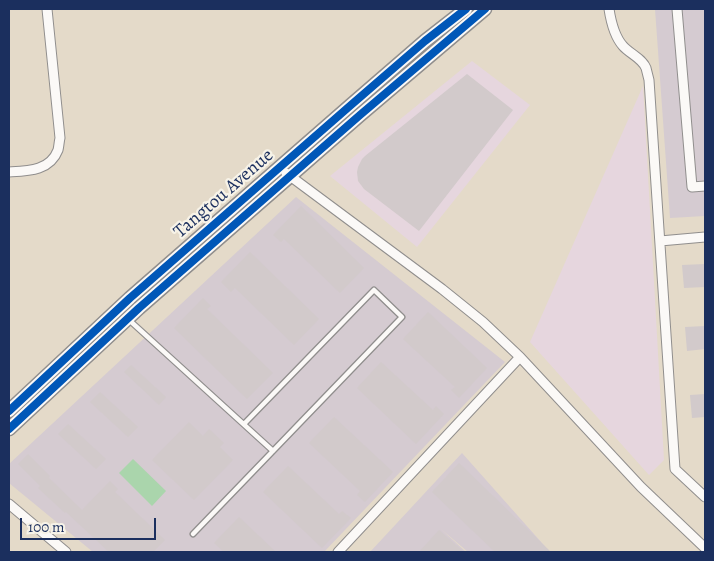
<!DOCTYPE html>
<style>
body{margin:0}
#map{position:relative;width:714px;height:561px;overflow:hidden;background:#e4dac9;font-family:Alegreya,serif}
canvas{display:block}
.frame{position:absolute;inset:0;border:10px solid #1b2f5e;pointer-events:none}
.scale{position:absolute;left:20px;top:518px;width:136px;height:22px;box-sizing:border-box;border:2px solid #1b2f5e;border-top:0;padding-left:6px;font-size:15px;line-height:18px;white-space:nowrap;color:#1b2f5e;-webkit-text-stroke:4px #f7f3e8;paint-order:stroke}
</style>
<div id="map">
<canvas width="714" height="561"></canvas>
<div class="frame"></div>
<div class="scale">100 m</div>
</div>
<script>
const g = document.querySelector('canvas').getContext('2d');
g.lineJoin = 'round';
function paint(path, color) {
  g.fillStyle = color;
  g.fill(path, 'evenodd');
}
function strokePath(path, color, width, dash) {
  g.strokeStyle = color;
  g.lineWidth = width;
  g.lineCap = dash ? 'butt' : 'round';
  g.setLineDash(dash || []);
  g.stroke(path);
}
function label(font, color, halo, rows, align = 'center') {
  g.font = font + ' Alegreya,serif';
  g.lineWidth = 4.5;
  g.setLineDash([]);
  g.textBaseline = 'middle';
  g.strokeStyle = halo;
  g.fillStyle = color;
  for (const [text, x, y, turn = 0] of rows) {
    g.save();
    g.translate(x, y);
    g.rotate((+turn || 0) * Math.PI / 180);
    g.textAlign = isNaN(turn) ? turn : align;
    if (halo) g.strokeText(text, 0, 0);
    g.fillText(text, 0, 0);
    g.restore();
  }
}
paint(new Path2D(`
 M472 61 530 105 417 247 330 176Z
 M643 86 664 460 649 475 530 342Z`), '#e6d6de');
paint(new Path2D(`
 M655 9H705V216L670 218Z
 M296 197 505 362 324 552H93L9 483V464Z
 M462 453 550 552H468L441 529 466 552H370Z`), '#d5cbd1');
paint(new Path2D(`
 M133 459 166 491 152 506 119 473Z`), '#aad5ac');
paint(new Path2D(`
 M467 74 513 110 419 231 364 189 358 181 357 172 358 167 362 159 365 156Z
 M301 206 364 268 340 293 284 239 281 242 273 235Z
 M250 252 319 319 294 345 235 288 231 292 221 282Z
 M705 264V287L684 288 682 265Z
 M203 298 211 306 207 309 273 373 247 399 174 328Z
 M428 312 487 368 459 398 451 390 455 387 403 339Z
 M705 326V349L687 351 685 327Z
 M381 362 433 410 436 406 444 414 416 444 357 388Z
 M131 365 166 397 159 405 124 372Z
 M100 392 138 427 128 437 90 402Z
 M705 394V417L692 418 690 395Z
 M334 417 393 472 365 502 357 495 360 491 309 443Z
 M189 422 203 436 209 429 224 443 220 447 233 460 194 500 152 460Z
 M68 424 106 459 96 469 58 434Z
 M28 454 50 476 49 478 82 510 110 481 118 489 115 492 165 540 153 552H109L66 512 65 513 38 488 40 486 18 464Z
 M459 463 551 552H495L432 492Z
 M288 466 339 514 342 511 351 518 322 548 263 492Z
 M239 517 276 552H224L214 543Z
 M439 530 464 552H419Z`), '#d2cacb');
const service = new Path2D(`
 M128 319 273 451
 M193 534 402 317 374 290 244 424`);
const minor = new Path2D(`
 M609 9C611 22 614 36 623 46 630 54 642 58 646 68 647 72 648 76 649 80L675 469 705 497
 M677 9 692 187 705 186
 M9 172C28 171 50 171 58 150 59 146 59 142 60 138L47 9
 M286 173 442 289 483 322 520 357 641 487 705 548
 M660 241 705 237
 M9 504 66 552
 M338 552 520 357`);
const secondary = new Path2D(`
 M9 411 130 298 351 105 425 41 466 9
 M9 429 139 308 360 115 485 9`);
strokePath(service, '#908e8d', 7);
strokePath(minor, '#908e8d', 11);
strokePath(secondary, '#908e8d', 15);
strokePath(service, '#fbf9f7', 4.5);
strokePath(minor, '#fbf9f7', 9);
strokePath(secondary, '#fbf9f7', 12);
strokePath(new Path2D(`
 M9 411 130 298 351 105 425 41 466 9
 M9 429 139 308 360 115 485 9`), '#0057b8', 8);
label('19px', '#1b2f5e', '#f7f3e8', [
 ["Tangtou Avenue",224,194,-41]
]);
</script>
